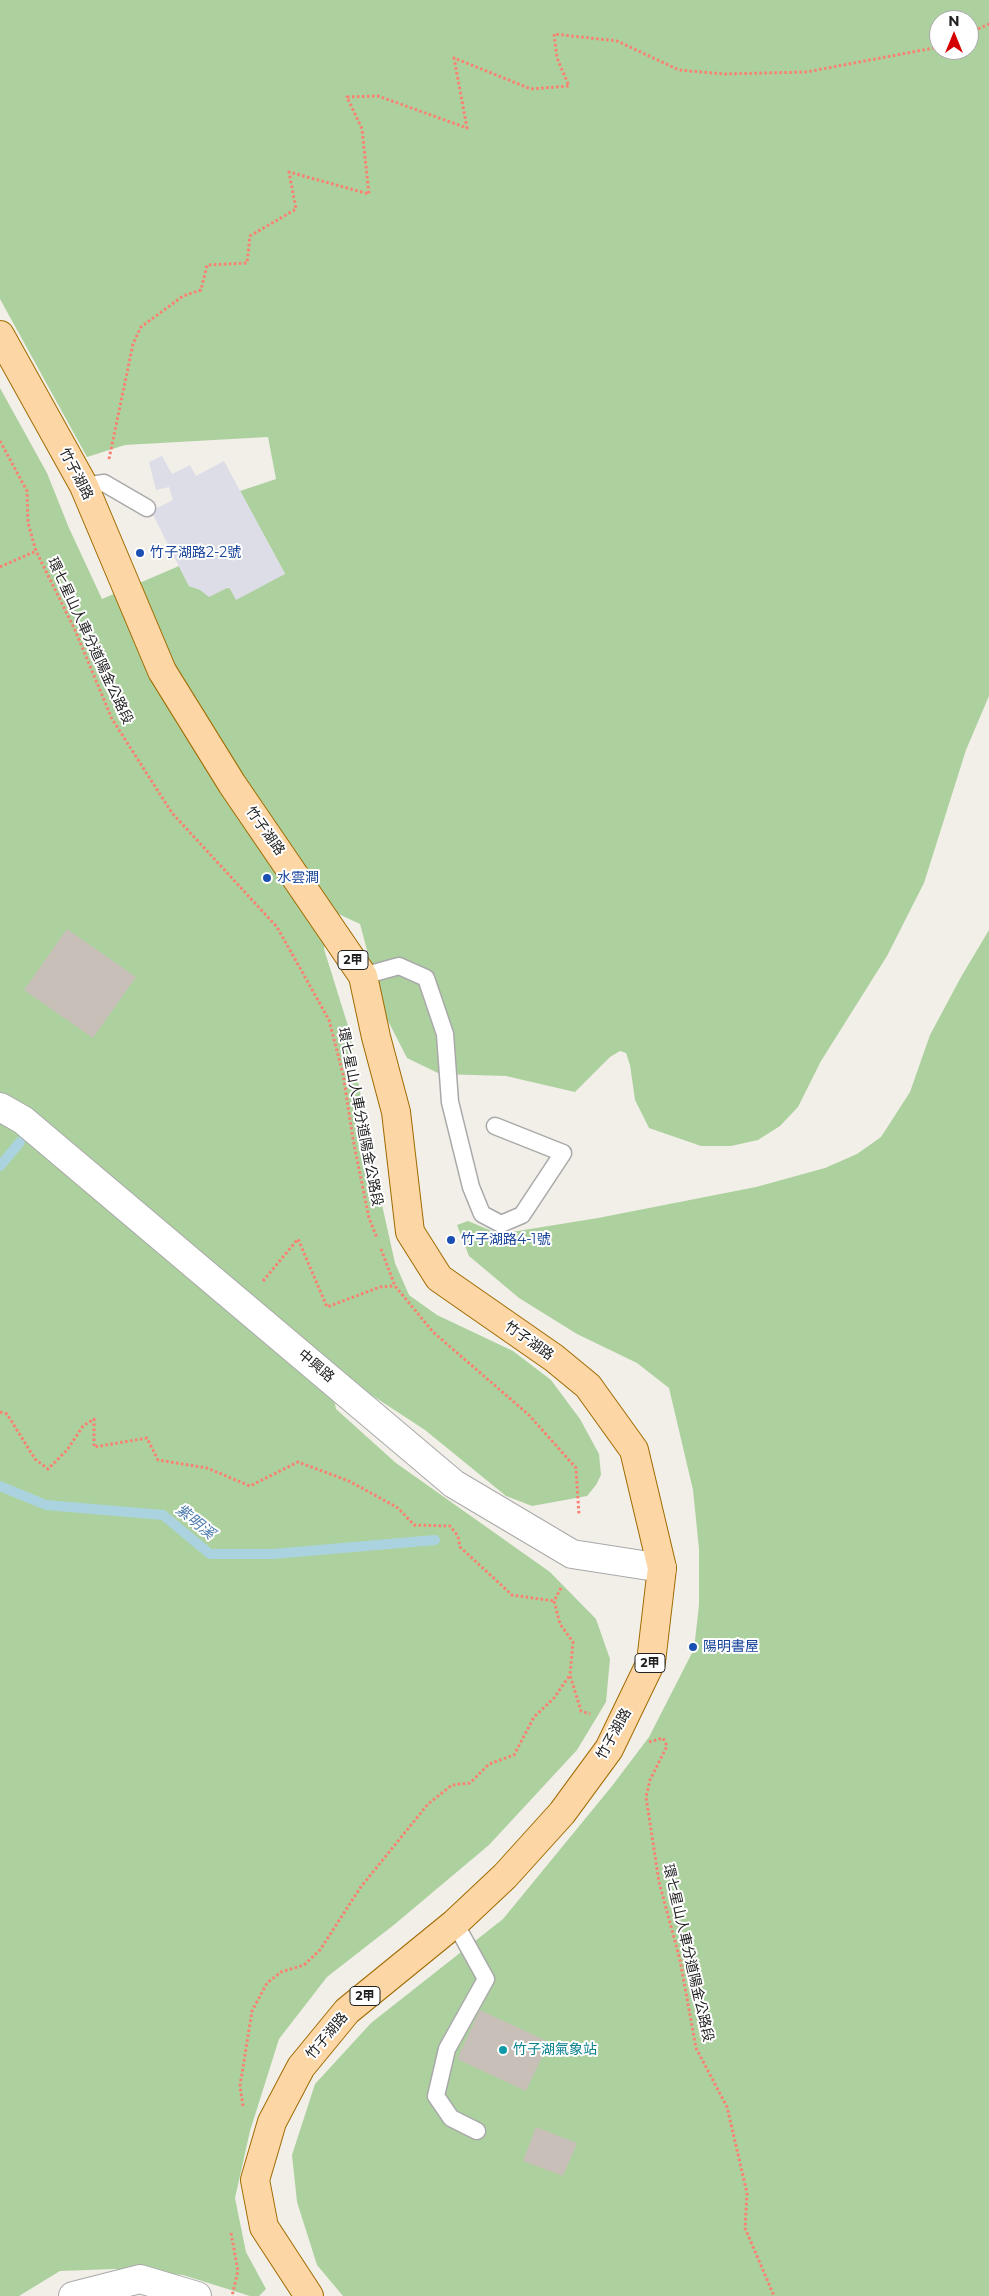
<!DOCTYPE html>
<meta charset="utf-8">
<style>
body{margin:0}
#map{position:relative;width:989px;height:2296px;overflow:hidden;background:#f2efe9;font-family:Montserrat,sans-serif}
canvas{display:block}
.north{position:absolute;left:929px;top:10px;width:50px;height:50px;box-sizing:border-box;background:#fff;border:1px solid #a7a7a7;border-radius:50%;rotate:0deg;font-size:14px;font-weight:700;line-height:20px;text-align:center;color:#222}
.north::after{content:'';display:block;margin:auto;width:18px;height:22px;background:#d40000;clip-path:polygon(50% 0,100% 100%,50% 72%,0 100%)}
</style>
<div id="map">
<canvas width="989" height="2296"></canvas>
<div class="north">N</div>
</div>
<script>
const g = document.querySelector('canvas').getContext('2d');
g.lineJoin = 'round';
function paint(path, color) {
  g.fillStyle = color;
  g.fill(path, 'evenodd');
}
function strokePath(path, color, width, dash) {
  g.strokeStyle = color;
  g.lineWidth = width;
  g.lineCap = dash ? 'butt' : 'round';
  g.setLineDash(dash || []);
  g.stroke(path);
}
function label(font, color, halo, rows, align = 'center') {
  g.font = font + ' Montserrat,"Noto Sans TC",sans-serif';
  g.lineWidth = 4;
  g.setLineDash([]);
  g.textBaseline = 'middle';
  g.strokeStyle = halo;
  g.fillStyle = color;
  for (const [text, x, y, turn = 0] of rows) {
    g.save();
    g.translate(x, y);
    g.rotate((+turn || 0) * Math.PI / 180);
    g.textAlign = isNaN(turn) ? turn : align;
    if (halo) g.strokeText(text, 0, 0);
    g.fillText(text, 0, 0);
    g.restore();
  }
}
paint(new Path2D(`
 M0 0H989V696L966 750 924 883 887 956 821 1061 798 1107 780 1126 758 1140 731 1146H701L649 1128 635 1100 630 1065 626 1053 620 1051 610 1057 575 1092 506 1076 440 1074 407 1058 384 1013 360 924 330 910 324 949 349 1029 372 1160 395 1263 409 1295 437 1315 513 1351 551 1380 580 1419 599 1454 601 1475 596 1485 587 1496 532 1506 506 1496 425 1430 370 1394 347 1385 333 1394 336 1409 396 1463 550 1572 596 1619 610 1659 606 1702 577 1750 489 1845 395 1924 327 1977 279 2039 250 2131 235 2198 246 2252 266 2289 259 2296H250L183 2275 114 2269 60 2271 19 2296H0V388L47 473 69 528 102 599 179 566 189 586C219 596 256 581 285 574L240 491 276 479 268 437 125 445 87 457 0 299ZM939 20H969V50H939Z
 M989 930V2296H343L317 2265 297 2202 292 2155 315 2084 371 2023 503 1919 612 1786 649 1737 694 1649 699 1605V1549L693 1490 669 1388 637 1363 577 1334 519 1298 469 1256 457 1225 468 1221 499 1234 598 1218 756 1187 825 1168 857 1154 881 1137 910 1092 930 1035 961 977Z`), '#add19e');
paint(new Path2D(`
 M162 456 172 474 190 465 196 476 224 461 285 574 236 600 229 587 209 597 200 590 189 586 151 511 173 500 169 487 156 490 149 462Z`), '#dddde8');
strokePath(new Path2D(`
 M0 1166 20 1142
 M0 1486 46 1505 163 1515 210 1554H273L435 1540`), '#aad3df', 10);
paint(new Path2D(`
 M67 929 136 977 93 1038 24 990Z
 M480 2010 549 2042 526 2091 457 2059Z
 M536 2127 577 2143 563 2176 523 2161Z`), '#c7bfb8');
const lane = new Path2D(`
 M84 486 104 483 147 508
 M363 976 399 966 426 978 445 1034 450 1102 471 1187 482 1214 501 1224 522 1215 563 1153 495 1126
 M455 1923 486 1979 447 2049 436 2096 451 2118 477 2131`);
const street = new Path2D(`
 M0 1107 23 1120 454 1484 572 1554 662 1568
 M73 2296 140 2279 197 2296`);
const primary = new Path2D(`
 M0 335 84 486 162 671 232 784 363 976 376 1037 396 1112 410 1232 439 1278 554 1358 588 1386 634 1450 662 1568 651 1662 609 1749 562 1813 505 1876 455 1923 347 2011 301 2067 272 2122 255 2180 264 2227 309 2296`);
strokePath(lane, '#a9a9a9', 19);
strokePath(street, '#a9a9a9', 30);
strokePath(primary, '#a06b00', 30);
strokePath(new Path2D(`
 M969 33 989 24
 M0 441 27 491 28 523 36 551 75 630 112 719 172 813 277 927 329 1020 343 1074 353 1139 369 1218 377 1238
 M109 459 133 344 141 327 183 296 201 290 207 265 247 263 250 236 296 209 289 172 369 194 362 129 347 97 378 96 467 128 454 58 531 89 569 86 557 58 554 34 617 41 679 70 724 74 806 72 939 47
 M0 567 36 551
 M381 1249 395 1286 433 1332 529 1415 576 1468 579 1515
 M263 1281 298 1239 327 1307 380 1287 395 1286
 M0 1412 7 1414 35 1459 48 1469 67 1450 83 1426 94 1419V1447L147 1438 158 1460 207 1468 250 1486 298 1462 349 1481 398 1508 414 1525 450 1526 458 1536 460 1547 512 1595 554 1601
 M561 1588 554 1601 560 1624 573 1642 570 1675 581 1711 590 1714
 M649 1742 663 1738 667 1746 650 1780 646 1797 659 1882 680 1960 696 2048 727 2107 747 2193 745 2228 774 2296
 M243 2106 240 2086 252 2011 267 1983 281 1972 304 1965 320 1950 360 1888 428 1804 452 1785 470 1783 489 1764 514 1755 534 1717 554 1698 570 1675
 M231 2233 238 2271 232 2296`), '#fa8072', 3, [2.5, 2.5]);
strokePath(lane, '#fff', 16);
strokePath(street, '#fff', 28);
strokePath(primary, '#fcd6a4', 28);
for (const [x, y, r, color] of [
 [140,553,5,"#1a4fb4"],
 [267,878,5,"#1a4fb4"],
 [451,1240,5,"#1a4fb4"],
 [693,1647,5,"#1a4fb4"],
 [503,2050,5,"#0f9aa8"]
]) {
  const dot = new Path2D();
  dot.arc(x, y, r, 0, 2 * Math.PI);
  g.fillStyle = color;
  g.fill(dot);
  strokePath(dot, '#fff', 2);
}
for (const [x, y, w] of [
 [353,960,30],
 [650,1663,30],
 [365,1996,30]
]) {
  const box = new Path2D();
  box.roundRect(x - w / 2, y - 9.5, w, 19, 4);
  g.fillStyle = '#fff';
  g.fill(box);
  strokePath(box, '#222', 1);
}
label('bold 12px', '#222', null, [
 ["2甲",353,960],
 ["2甲",650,1663],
 ["2甲",365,1996]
]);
label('14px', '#222', '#fff', [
 ["竹子湖路",76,474,63],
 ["環七星山人車分道陽金公路段",90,641,65],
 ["竹子湖路",265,831,55],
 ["環七星山人車分道陽金公路段",360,1117,79],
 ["竹子湖路",529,1341,35],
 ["中興路",316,1366,40],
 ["竹子湖路",614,1734,-61],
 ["環七星山人車分道陽金公路段",688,1953,77],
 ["竹子湖路",327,2036,-50]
]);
label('14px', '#164399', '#fff', [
 ["竹子湖路2-2號",150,553],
 ["水雲澗",277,878],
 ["竹子湖路4-1號",461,1240],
 ["陽明書屋",703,1647]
], 'left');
label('14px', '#0d838f', '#fff', [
 ["竹子湖氣象站",513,2050]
], 'left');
label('italic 15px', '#4a7aab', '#fff', [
 ["紫明溪",195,1522,39]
]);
</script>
